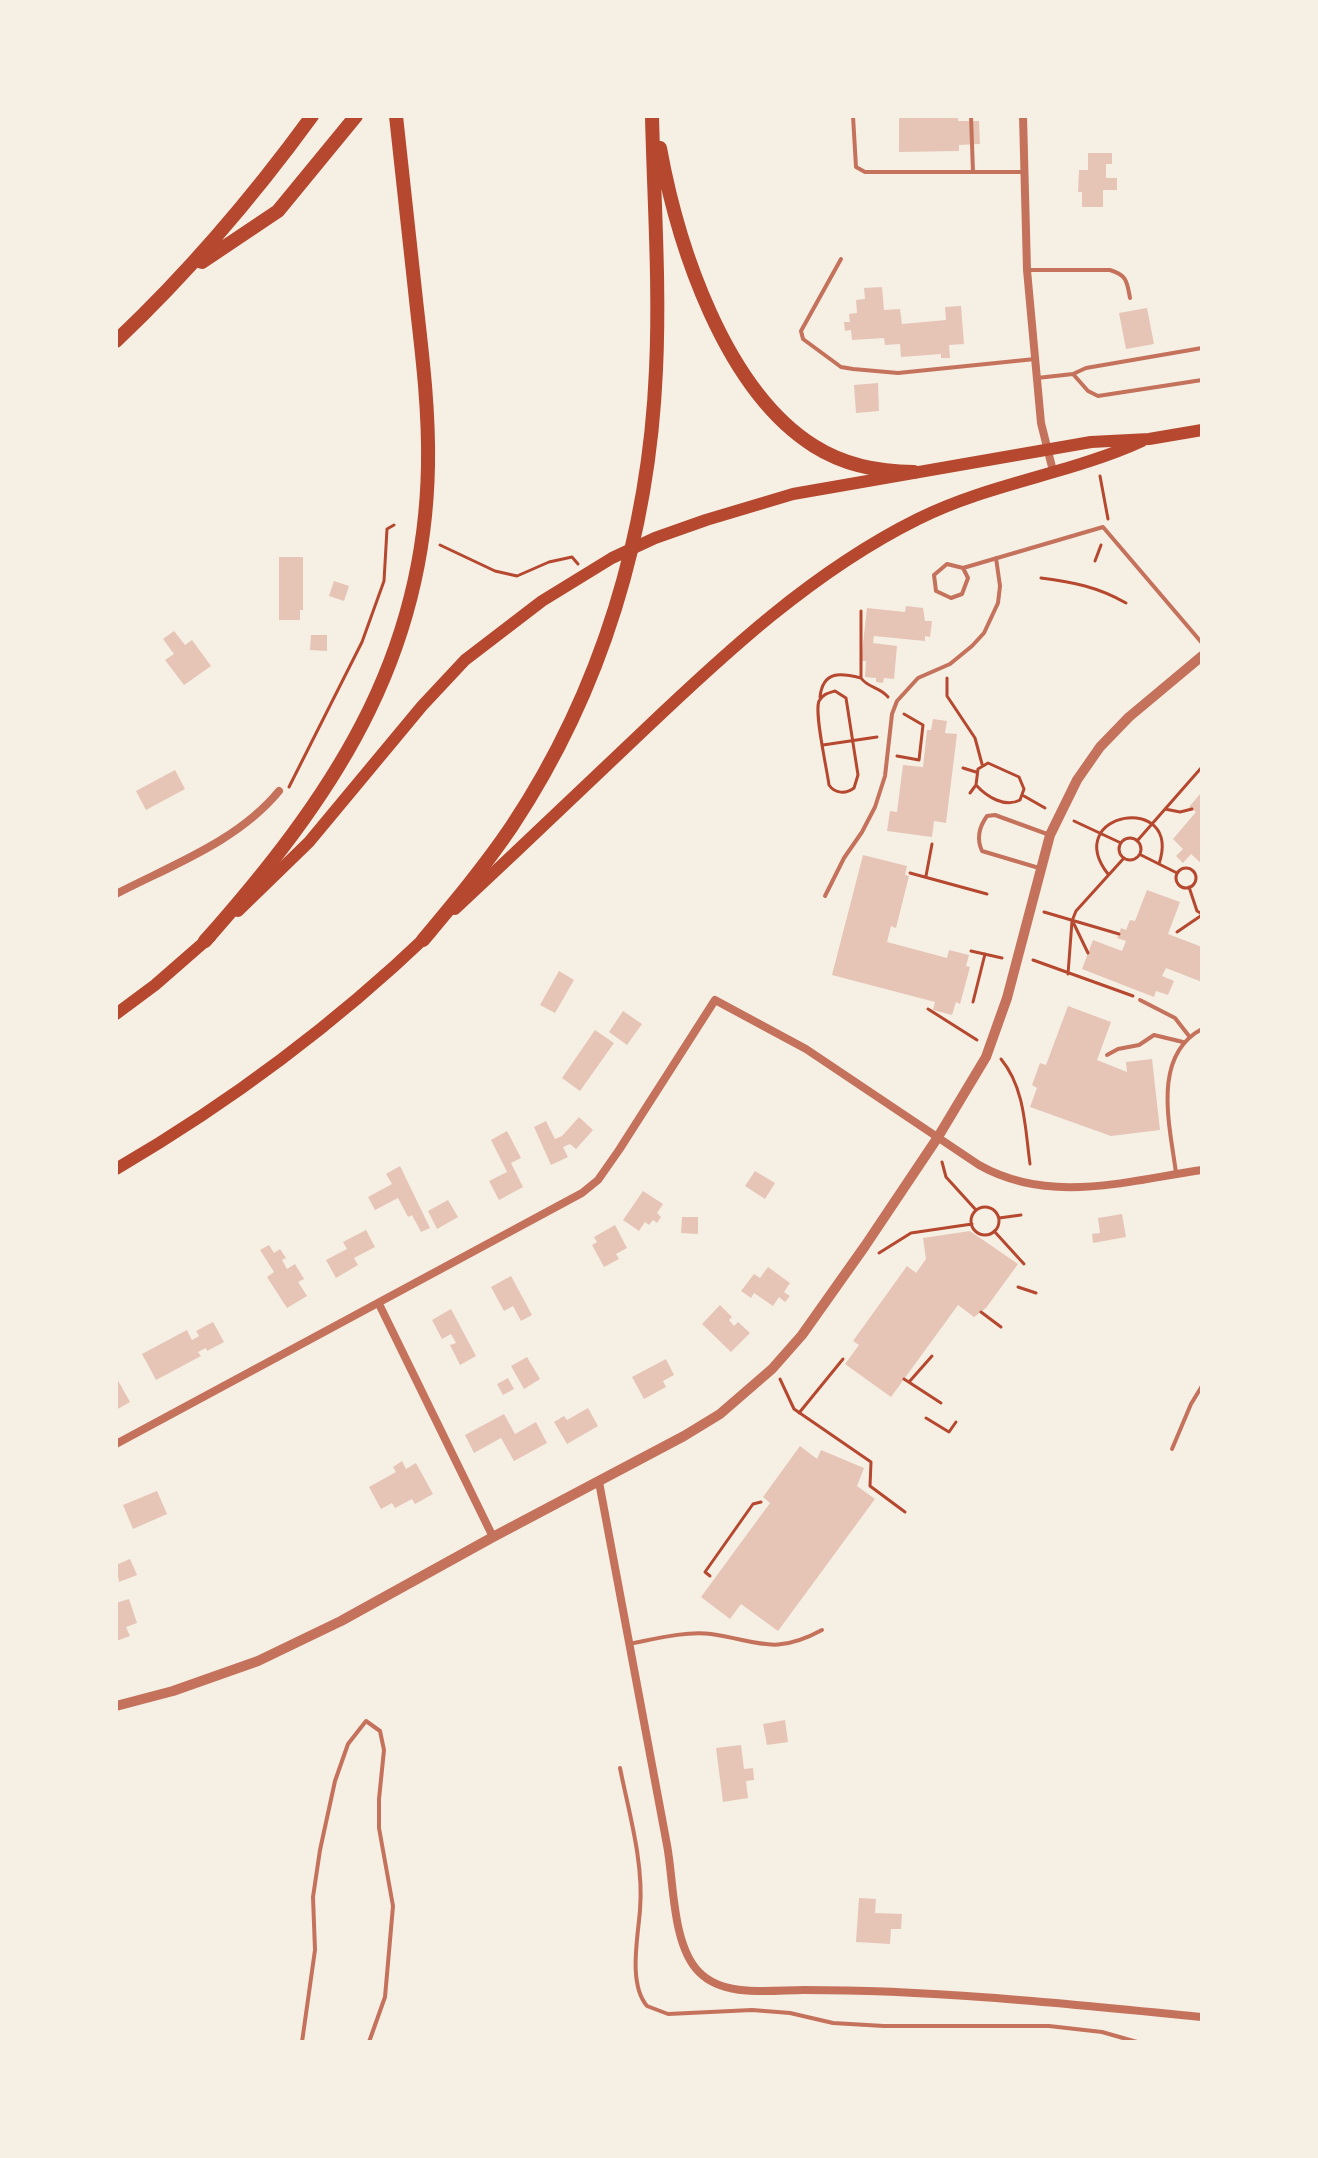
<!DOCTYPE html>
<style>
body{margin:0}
#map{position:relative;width:1318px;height:2158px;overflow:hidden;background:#f6efe4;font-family:Lato,sans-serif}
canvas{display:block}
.frame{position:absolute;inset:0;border:118px solid #f6efe4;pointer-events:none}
</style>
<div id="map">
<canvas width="1318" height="2158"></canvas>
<div class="frame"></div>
</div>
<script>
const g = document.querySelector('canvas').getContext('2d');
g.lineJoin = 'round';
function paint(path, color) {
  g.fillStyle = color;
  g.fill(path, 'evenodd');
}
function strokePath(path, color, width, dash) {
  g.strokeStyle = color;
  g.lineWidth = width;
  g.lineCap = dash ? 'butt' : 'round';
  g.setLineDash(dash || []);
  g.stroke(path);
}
paint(new Path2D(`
 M899 116H958V121H979L980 144 959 145V151L899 152Z
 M1088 153H1112V164H1106V178H1117V190H1103V207H1082V192H1078L1079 170H1088Z
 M882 287 884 310 900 309 902 324 946 320 945 307 961 306 964 344 949 345 950 358H941V354L901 357 900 344 885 345 884 338 852 340 851 330 845 331 844 322H850L849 314 857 313 856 300 865 299 864 288Z
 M1147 308 1154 344 1126 349 1119 313Z
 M878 383 879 411 856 413 854 385Z
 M279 557H303V610H300V620H279Z
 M334 581 349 586 344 601 329 596Z
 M906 606 923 608 925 621H932L930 637 925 636V641L874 636 873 643 897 646 894 679 884 678 883 683 876 682V678L865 677 866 661H861L867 608 905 612Z
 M174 631 185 645 192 640 211 666 184 685 165 660 174 654 163 639Z
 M311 635H327V651L310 650Z
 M933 719 947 721 945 733 957 734 946 823 934 821 932 837 887 831 890 811 897 812 903 765 923 767 927 730H931Z
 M175 770 185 789 146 810 136 791Z
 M1200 794 1202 864 1191 854 1183 863 1176 856 1183 849 1173 839 1196 812 1189 807Z
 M863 855 907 866 905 875 909 876 896 928 891 926 887 942 947 958 949 950 969 955 966 966 970 967 960 1004 956 1002 952 1015 933 1010 935 1002 832 975Z
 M1147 890 1180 902 1168 934 1202 947V982L1166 968 1162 976 1174 981 1168 995 1156 991 1154 997 1082 969 1093 940 1122 951 1126 941 1117 938 1119 934 1121 928 1126 930 1130 920 1135 921Z
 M559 971 574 980 555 1013 540 1005Z
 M1068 1006 1111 1022 1097 1060 1127 1072 1126 1062 1152 1059 1160 1130 1111 1136 1030 1107 1037 1088 1032 1085 1040 1063 1046 1065Z
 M623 1011 642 1024 627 1045 609 1032Z
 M595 1030 614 1043 580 1091 562 1078Z
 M579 1117 593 1130 576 1149 570 1144 563 1147 568 1157 551 1165 534 1127 546 1121 555 1139 562 1136Z
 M507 1131 521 1158 511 1163 523 1187 499 1200 489 1181 507 1172 491 1140Z
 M400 1166 430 1228 421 1232 412 1215 408 1217 398 1198 375 1210 368 1197 392 1184 386 1174Z
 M755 1171 775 1183 765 1199 745 1186Z
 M643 1191 663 1204 657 1213 661 1217 657 1223 653 1220 649 1225 645 1222 639 1231 623 1220Z
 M448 1200 458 1217 437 1229 428 1211Z
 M1122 1214 1126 1237 1093 1243 1092 1234 1100 1233 1098 1218Z
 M682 1217H698V1234L681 1233Z
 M615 1225 627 1248 616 1254 619 1259 604 1267 592 1245 597 1242 594 1237Z
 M366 1230 375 1247 354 1258 358 1265 336 1278 326 1260 347 1249 343 1242Z
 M970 1231 1018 1264 986 1308 974 1317 958 1305 891 1397 845 1364 859 1345 853 1341 907 1266 916 1273 926 1259 923 1238Z
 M269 1245 274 1253 280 1249 286 1258 282 1260 287 1269 295 1264 304 1279 298 1282 307 1296 287 1308 267 1277 274 1272 260 1250Z
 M768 1267 790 1283 784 1292 790 1296 785 1302 779 1297 773 1306 754 1293 751 1298 741 1291 754 1274 760 1278Z
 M511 1276 532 1315 521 1321 513 1306 504 1311 491 1287Z
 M720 1305 732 1317 729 1320 734 1326 738 1322 750 1333 731 1352 702 1324Z
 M451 1309 476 1356 460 1365 450 1345 456 1343 451 1334 442 1339 432 1320Z
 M213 1322 224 1342 207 1351 206 1348 198 1352 201 1356 156 1380 142 1354 187 1330 192 1340 199 1336 196 1331Z
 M527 1357 540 1379 524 1389 511 1366Z
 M666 1359 674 1375 663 1381 666 1387 644 1399 632 1377Z
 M116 1377 130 1402 116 1410Z
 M508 1378 514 1389 503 1395 497 1384Z
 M588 1408 598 1426 567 1444 554 1422 564 1416 567 1420Z
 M504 1414 515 1434 536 1422 547 1443 514 1461 501 1438 474 1453 465 1435Z
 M800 1446 817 1459 821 1450 864 1468 857 1486 875 1499 778 1631 741 1604 730 1619 701 1597 770 1503 763 1497Z
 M402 1461 406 1469 416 1463 433 1494 415 1504 412 1499 395 1508 392 1503 381 1509 369 1487 396 1472 393 1467Z
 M157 1491 167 1514 133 1529 123 1505Z
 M130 1559 137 1575 119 1582 116 1565Z
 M129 1599 137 1623 126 1627 130 1636 116 1641V1603Z
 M785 1720 788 1742 767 1745 763 1724Z
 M741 1745 744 1769 753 1768 754 1780 746 1781 748 1798 723 1802 716 1748Z
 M859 1898 876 1899 875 1913 902 1914 901 1929H891L890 1944 856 1942Z`), '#e6c5b7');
strokePath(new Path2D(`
 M1100 476 1108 519
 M440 545 495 571 517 576 549 562 572 557 578 564
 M1095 561 1101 545
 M1041 578C1073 582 1098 587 1126 603
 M861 611V678C868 688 880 687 888 697
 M947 678V696L975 738 982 764
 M835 691 846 698 858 775 854 788C846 794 835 794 829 785 827 769 814 713 819 701 823 694 828 693 835 691Z
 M820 697C823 670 841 673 861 678
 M823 745 877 737
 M897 756 919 760 923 725 904 714
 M988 763 1019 777 1024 789 1020 800C1005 808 987 797 976 785L978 769Z
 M963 768 976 772
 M289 787 362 642 384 581 387 529 394 525
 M970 793 976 785
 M1024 796 1045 808
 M1165 809 1180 812 1192 809
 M1074 821 1121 843
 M1119 849a11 11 0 1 1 22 0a11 11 0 1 1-22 0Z
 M1137 841 1202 767
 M1141 855 1177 873
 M1176 878a10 10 0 1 1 20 0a10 10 0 1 1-20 0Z
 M910 873 987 894
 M1108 874C1060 812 1183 791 1159 864
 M926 876 932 844
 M1189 887 1197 911 1202 914
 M1044 912 1119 934
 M1074 924 1088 953
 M1177 932 1202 915
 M971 951 1002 958
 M1033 960 1133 996
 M1068 974 1072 921 1076 911 1124 858
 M973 1002 985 954
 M928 1009 977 1040
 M1001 1059C1025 1088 1025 1128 1030 1164
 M942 1162 946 1177 976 1210
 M971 1221a14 14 0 1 1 28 0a14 14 0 1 1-28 0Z
 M999 1218 1021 1215
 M994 1231 1024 1264
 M879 1253 911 1233 972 1224
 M1018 1287 1036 1293
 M981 1312 1001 1327
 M780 1379 794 1409 871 1462 870 1486 905 1512
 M904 1379 941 1403
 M909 1382 932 1356
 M799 1413 843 1359
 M926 1418 949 1432 956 1422
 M710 1576 705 1572 753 1504 761 1502`), '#b5482f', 3);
strokePath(new Path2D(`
 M853 116 856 167 865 172H1023
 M971 116 973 172
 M841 259 801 331 803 339 841 367 853 369 898 373 1035 359
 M1027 270H1110C1127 275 1127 282 1130 298
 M1073 374 1088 391 1098 396 1202 380
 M1037 378 1073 374 1086 368 1202 348
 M963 568 968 578 962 594 951 598 936 591 934 575 947 564 963 568 1103 527 1202 643
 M1039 868 982 851C976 838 979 827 987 816L995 815 1047 834
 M825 896 844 858 862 832 875 807 885 776 892 714 897 701 918 678 950 664 972 646 984 633 998 603 1000 586 996 558
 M1140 1000 1175 1018 1189 1036
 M1107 1055 1118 1049 1139 1045 1154 1035 1183 1042
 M1176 1173C1170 1126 1151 1056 1202 1029
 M1172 1449 1191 1404 1202 1386
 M629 1644C655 1639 684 1631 711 1634 759 1641 774 1656 822 1630
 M620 1768C629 1813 644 1863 640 1910 638 1937 628 1984 647 2006L668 2014 752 2010 790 2013 833 2023 884 2026H1049L1102 2032 1137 2042
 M302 2042 315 1950 313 1897 320 1850 335 1781 348 1744 366 1721 380 1731 384 1750 379 1799V1828L393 1906 385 1997 369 2042`), '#c5725c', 4);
strokePath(new Path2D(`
 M1023 116 1027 270 1041 423 1053 471
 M116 894C172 865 238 841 279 791
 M379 1304 493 1537
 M116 1444 582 1193 598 1180 619 1150 715 1000 806 1049 979 1165C1050 1205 1126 1181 1202 1170
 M599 1482C622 1603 644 1724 667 1845 674 1882 672 1945 699 1972 724 1998 772 1990 804 1990 938 1990 1069 2004 1202 2017`), '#c5725c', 8);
strokePath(new Path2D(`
 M116 1706 173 1691 258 1661 341 1621 493 1537 684 1436 720 1414 772 1369 802 1335 865 1246 938 1137 986 1057 1007 998 1050 835 1077 780 1100 747 1129 717 1202 656`), '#c5725c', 10);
strokePath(new Path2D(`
 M455 909C517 851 579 792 640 734 725 653 813 571 918 519 990 483 1070 474 1142 441
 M238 911 309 842 422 706 465 660 542 601 612 558 655 538 706 520 793 494 1091 442 1149 439 1202 430
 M116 1014 155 985 210 937
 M116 1169C229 1103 335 1024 430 933`), '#b5482f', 12);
strokePath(new Path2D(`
 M660 148C678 247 725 390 814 446 844 465 879 472 914 472
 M202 262 278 211 356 116
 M116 341C189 272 253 197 312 116
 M423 940C454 903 485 866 512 826 602 690 649 533 656 370 660 285 654 201 652 116
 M205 941C330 800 425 662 428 465 429 413 423 361 417 309 410 244 403 180 396 116`), '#b5482f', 14);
</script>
